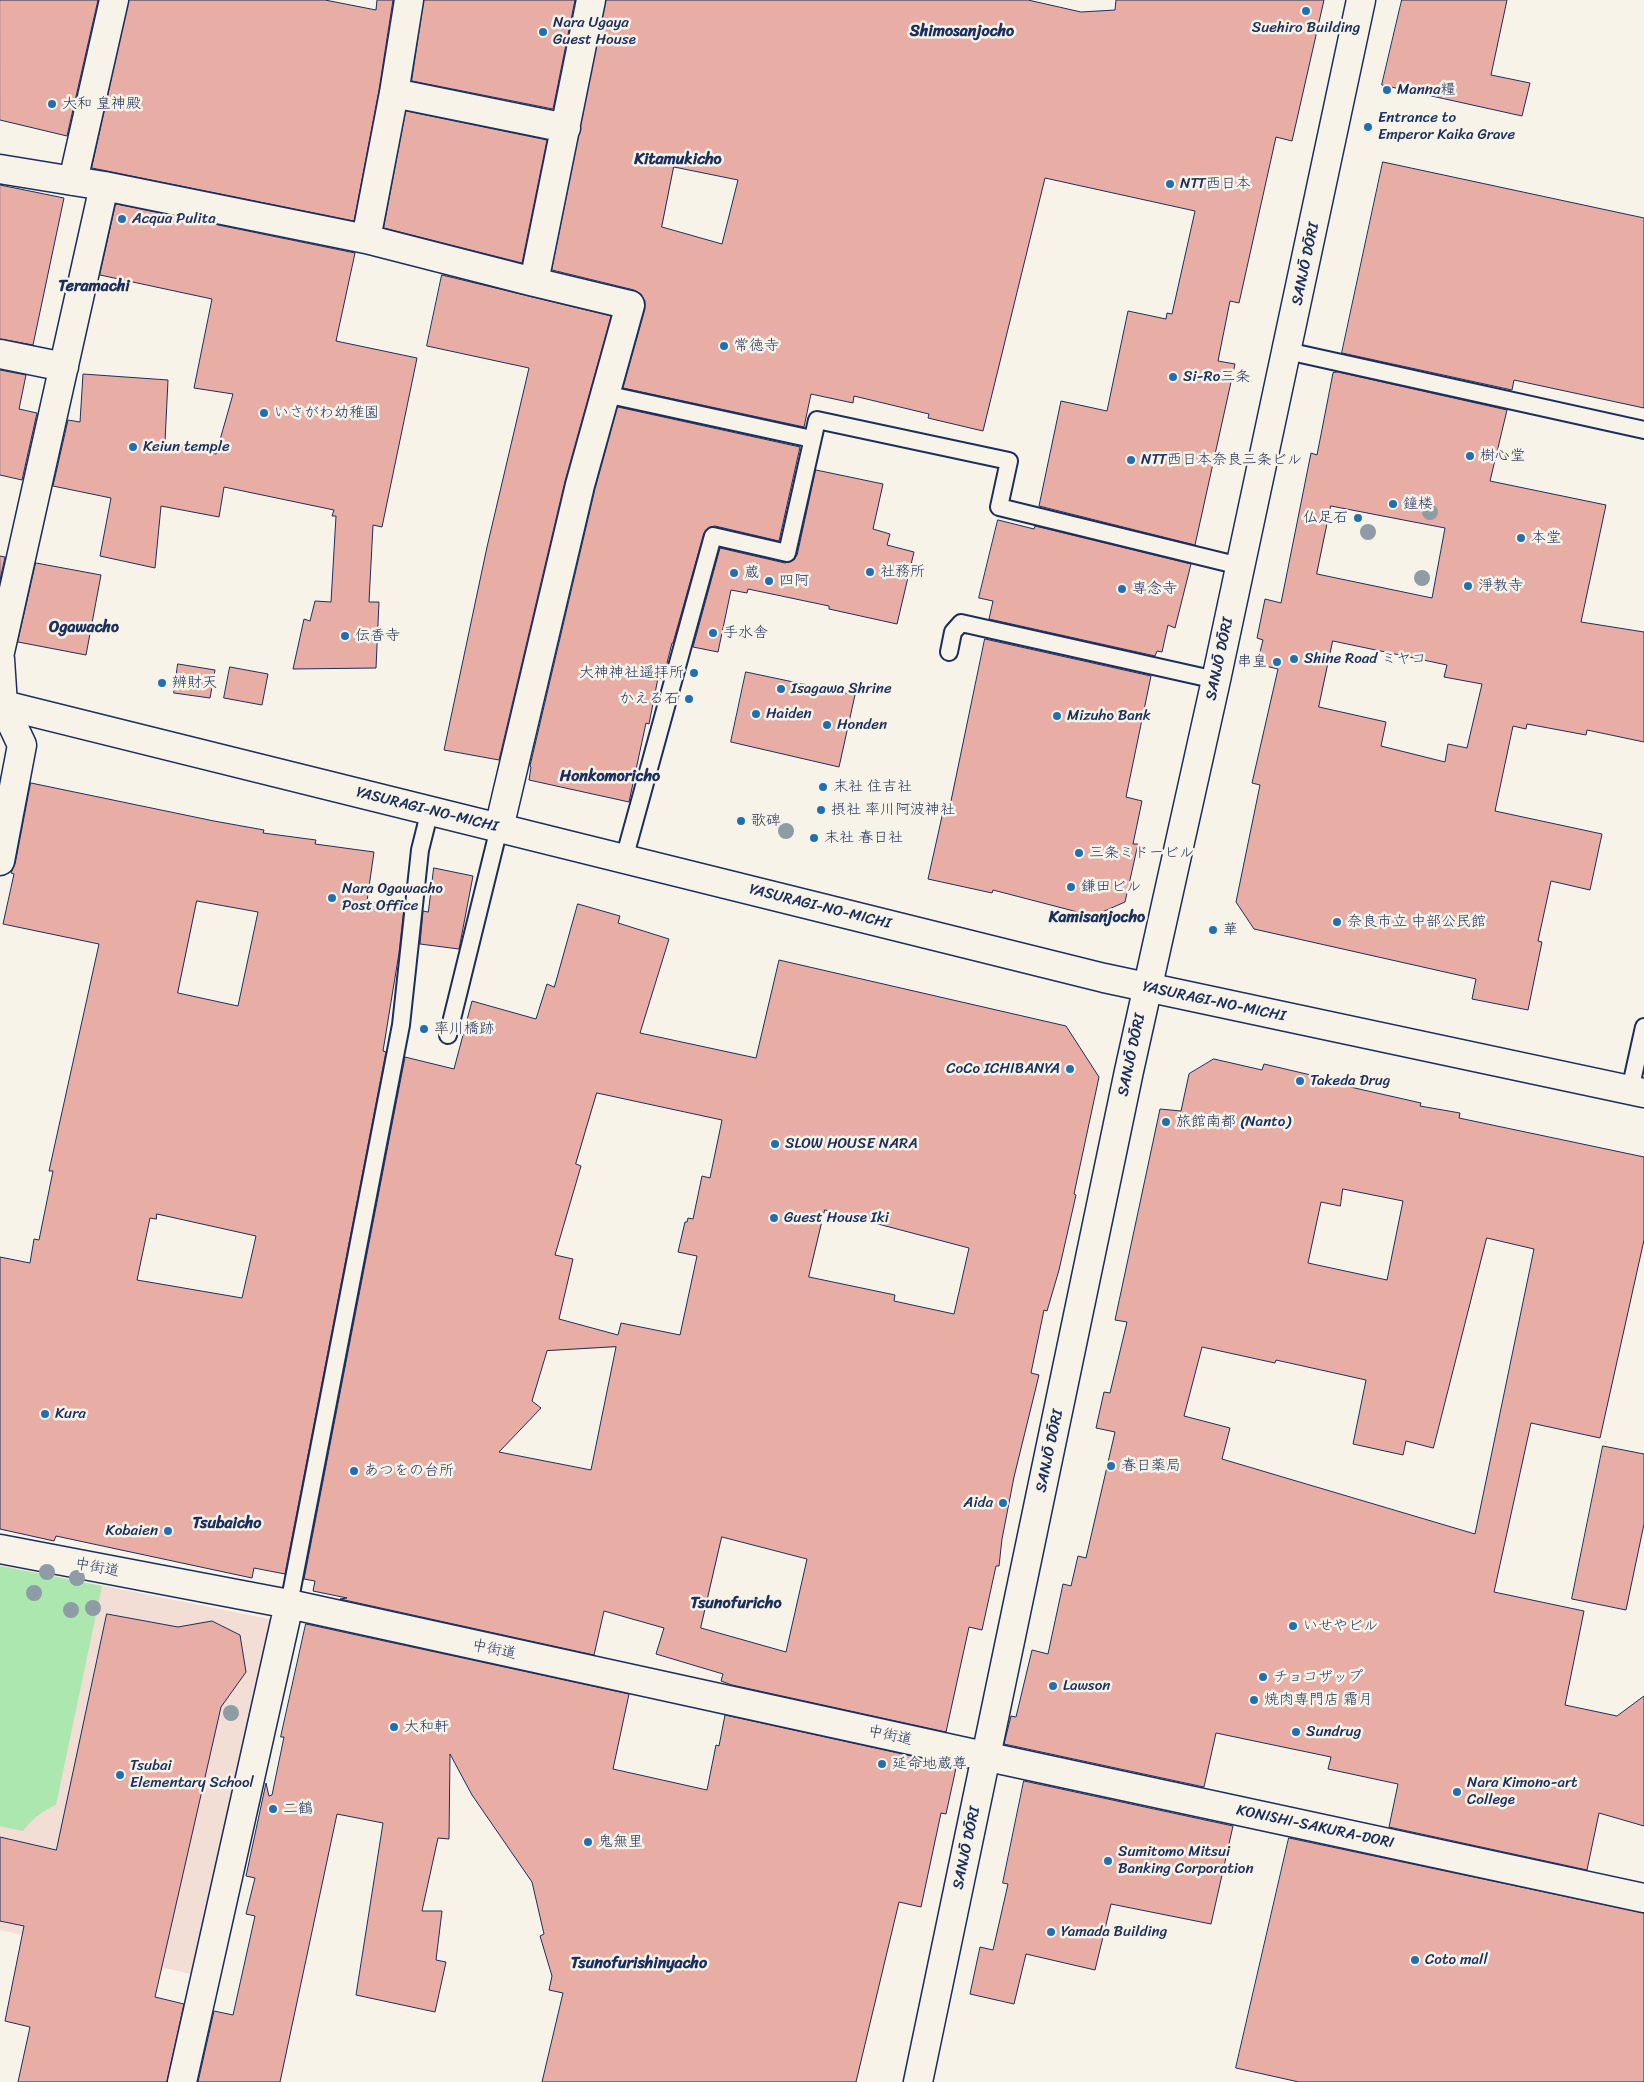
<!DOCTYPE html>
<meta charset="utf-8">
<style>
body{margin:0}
canvas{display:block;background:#f7f3e8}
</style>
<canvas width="1644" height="2082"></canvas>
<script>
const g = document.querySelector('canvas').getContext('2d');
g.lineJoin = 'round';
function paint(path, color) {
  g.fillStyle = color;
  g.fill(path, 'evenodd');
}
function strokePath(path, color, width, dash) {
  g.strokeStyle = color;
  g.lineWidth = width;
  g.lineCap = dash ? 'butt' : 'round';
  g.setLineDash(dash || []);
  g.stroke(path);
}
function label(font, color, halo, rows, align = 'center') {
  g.font = font + ' Sriracha,"Klee One",sans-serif';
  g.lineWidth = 5;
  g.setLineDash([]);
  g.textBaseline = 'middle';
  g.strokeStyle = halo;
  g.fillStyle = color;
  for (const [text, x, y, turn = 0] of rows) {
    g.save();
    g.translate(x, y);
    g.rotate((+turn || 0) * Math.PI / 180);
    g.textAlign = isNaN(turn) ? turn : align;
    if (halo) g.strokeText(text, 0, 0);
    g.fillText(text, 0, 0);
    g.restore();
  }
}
paint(new Path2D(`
 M0 1565 274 1620 195 1975 0 1930Z`), '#f2ded4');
paint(new Path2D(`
 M0 1566 102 1586 56 1805C42 1811 32 1819 23 1831L0 1826Z`), '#abe7ae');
const building = new Path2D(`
 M0 0H98L67 136 0 120Z
 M129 0H325L376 10 377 0H393L379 90 354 221 92 168Z
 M424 0H575L553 109 412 81Z
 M606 0H1028L1081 12 1115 10 1116 0H1324L1292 141 1276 137 1239 303 1230 301 1218 361 1235 364 1195 545 1039 506 1061 401 1107 411 1128 311 1166 319 1167 313 1172 314 1195 211 1045 178 983 431 928 418 929 414 854 396 853 403 811 394 804 427 623 388 645 309V301L641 294 634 290 552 270ZM674 167 738 180 722 244 662 227Z
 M1402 0H1507L1491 75 1530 83 1522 116 1382 85Z
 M406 111 547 140 522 263 384 228Z
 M1383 162 1644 218V408L1514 380 1512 390 1342 353Z
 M0 185 64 198 33 345 0 339Z
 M116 204 355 253 336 341 417 358 382 527 373 525 369 602H379L376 668 293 669 304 619 310 621 315 601 331 602 336 516H332L334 510 224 487 219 517 161 506 155 568 100 556 111 498 53 486 68 420 80 422 83 374 168 380 165 442 216 454 233 394 194 388 212 299 100 275Z
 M442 275 611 316 565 481 499 760 444 750 487 547 529 368 427 346Z
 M0 370 26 375 19 409 37 413 22 480 0 475Z
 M1338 372 1507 410 1490 481 1606 505 1581 622 1644 632V742L1587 730 1586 735 1527 724 1526 729 1513 726 1495 811 1602 834 1590 890 1551 881 1538 941 1542 942 1528 1010 1472 999 1476 979 1254 929 1236 902 1260 785 1252 783 1278 669 1257 664 1263 640 1257 638 1265 599 1281 603 1311 453 1317 455 1333 373ZM1331 506 1445 528 1432 598 1317 574ZM1333 641 1447 665 1444 677 1482 684 1467 748 1448 744 1445 762 1381 746 1386 722 1319 707Z
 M618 407 800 447 779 541 715 526 710 527 704 533 673 643H672L663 679 658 678 649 724 646 723 629 802 529 780 531 767 530 766 595 489Z
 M816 470 883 484 873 529 890 534 887 545 914 552 897 624 829 609V606L748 589 747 593 731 590 718 652 693 647 720 548 785 563 794 560 797 555Z
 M998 520 1034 529 1035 526 1191 564 1175 628 1168 625 1162 652 1157 651 1155 656 989 619 993 601 979 598Z
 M0 556 5 557 0 580Z
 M36 563 101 575 86 655 18 642Z
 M985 639 1151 676 1126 797 1142 801 1133 844H1138L1125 902 1093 916 993 890 992 893 928 879 945 803 950 804Z
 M178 664 215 670 210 698 174 693Z
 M230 667 268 674 262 705 224 698Z
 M746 672 855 695 839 767 731 742Z
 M31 783 214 821 264 830 263 833 316 840 315 844 374 852 367 901 404 908 399 953 383 1051 386 1052 285 1574 254 1568 252 1578 56 1536 54 1541 0 1529V1257L30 1263 34 1239 39 1240 53 1171H49L99 944 3 924 14 874 11 873 15 864ZM197 901 258 912 238 1006 178 993ZM157 1214 256 1236 242 1298 137 1280 150 1218 156 1219Z
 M434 868 473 876 459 949 420 944 423 911 428 912Z
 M578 904 620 916 618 923 669 939 640 1033 756 1058 779 960 1066 1026 1099 1077 1074 1194 1076 1195 1059 1270 1047 1311 1044 1310 1031 1373 1039 1375 1014 1477 1002 1539 999 1566H996L982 1630 969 1627 946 1732 732 1685 721 1681 723 1674 656 1654 664 1628 604 1611 594 1655 340 1599 347 1598 313 1591 315 1581 304 1579 405 1057 454 1069 472 1001 536 1019 547 984 554 987ZM597 1093 722 1120 710 1178 702 1176 693 1219 688 1218 687 1222H685L678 1252 697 1256 680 1335 621 1323 618 1335 559 1319 573 1259 555 1255 581 1166 576 1164ZM825 1210 969 1248 954 1314 894 1301 895 1295 809 1277ZM616 1347 591 1470 499 1452 541 1408 532 1401 547 1351ZM722 1537 807 1559 786 1652 701 1628Z
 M1214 1059 1262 1070 1264 1064 1315 1076V1079L1421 1103 1420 1106 1460 1113 1459 1118 1644 1157V1240L1600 1438 1531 1423 1494 1592 1584 1611 1565 1705 1617 1716 1644 1696V1826L1599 1813 1587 1870 1389 1827 1398 1784 1328 1769 1331 1757 1216 1733 1204 1787 1004 1744 1011 1716 1016 1717 1032 1650 1048 1654 1063 1584 1071 1586 1078 1556 1086 1558 1115 1432 1096 1428 1104 1392 1110 1393 1127 1322 1115 1320 1160 1109 1181 1111 1189 1074ZM1343 1189 1403 1201 1387 1280 1308 1263 1321 1202 1340 1206ZM1487 1238 1534 1249 1475 1534 1222 1459 1230 1428 1184 1416 1202 1347 1275 1363 1276 1360 1366 1380 1353 1444 1403 1455 1406 1441 1433 1448Z
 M1603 1446 1644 1454V1524L1626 1610 1572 1599Z
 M107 1614 178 1627 212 1621 240 1635 246 1672 221 1707 155 1997 184 2004 167 2082H18L30 2027 5 2021 24 1926 0 1921V1837L56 1850Z
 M306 1624 629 1694 613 1769 707 1790 716 1745 719 1746 725 1715 939 1762V1764L956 1768 946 1814 941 1813 921 1907 899 1902 856 2082H542L563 1993 549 1990 552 1976 540 1936 544 1934 532 1882 472 1795 450 1754 449 1839 438 1838 422 1911H442L436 1960 446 1962 435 2012 356 1995 383 1823 337 1814 280 2082H198L214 2011 233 2015 255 1916 246 1914 255 1878 246 1876 266 1783 269 1796 272 1795 284 1737H281Z
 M1024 1781 1233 1826 1211 1924 1111 1904 1095 1970 1026 1954 1014 2004 970 1994 980 1947 993 1950 1008 1884 1003 1883Z
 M1289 1838 1644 1913V2082H1299L1236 2068Z`);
paint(building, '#e8ada4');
strokePath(building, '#1b2f5e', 1);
const lane = new Path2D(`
 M1287 351 1644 430
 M605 394 812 439
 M949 652 953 632 961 623 1216 680
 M624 859 713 536 787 553 817 420 1009 461 999 507 1240 566
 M448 1035 499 828
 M1630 1090 1644 1027
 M289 1604 401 1025 420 850 430 810`);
const street = new Path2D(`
 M394 93 566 128
 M0 169 104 186 366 239 534 282
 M73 181 114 0
 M366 239 394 93 409 0
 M0 354 64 367
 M0 652 104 186
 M0 659 3 705 22 745 0 861
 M499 828 580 485 630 305 534 282 591 0
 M0 1549 289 1604 970 1753 1644 1898
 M182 2082 289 1604
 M918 2082 1129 1071 1216 680 1361 0`);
const secondary = new Path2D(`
 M0 704 1104 978 1644 1093`);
strokePath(lane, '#1b2f5e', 20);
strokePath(street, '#1b2f5e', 31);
strokePath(secondary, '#1b2f5e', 31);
strokePath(lane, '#f7f3e8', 16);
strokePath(street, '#f7f3e8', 28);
strokePath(secondary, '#f7f3e8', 28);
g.fillStyle = '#8e9ca5';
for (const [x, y] of [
 [1430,512],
 [1368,532],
 [1422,578],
 [786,831],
 [47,1572],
 [77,1578],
 [34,1593],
 [93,1608],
 [71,1610],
 [231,1713]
]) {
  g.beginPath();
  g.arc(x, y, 8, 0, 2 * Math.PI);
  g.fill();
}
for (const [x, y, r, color] of [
 [1306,11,5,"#1f6fb2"],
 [543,32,5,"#1f6fb2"],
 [1387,90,5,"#1f6fb2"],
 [52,104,5,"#1f6fb2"],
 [1368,127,5,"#1f6fb2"],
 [1170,184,5,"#1f6fb2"],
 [122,219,5,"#1f6fb2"],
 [724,346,5,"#1f6fb2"],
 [1173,377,5,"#1f6fb2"],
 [264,413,5,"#1f6fb2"],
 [133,447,5,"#1f6fb2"],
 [1470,456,5,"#1f6fb2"],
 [1131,460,5,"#1f6fb2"],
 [1393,504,5,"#1f6fb2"],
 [1358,518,5,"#1f6fb2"],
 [1521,538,5,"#1f6fb2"],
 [870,572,5,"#1f6fb2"],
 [734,573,5,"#1f6fb2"],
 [769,581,5,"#1f6fb2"],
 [1468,586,5,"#1f6fb2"],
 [1122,589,5,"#1f6fb2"],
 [713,633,5,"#1f6fb2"],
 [345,636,5,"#1f6fb2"],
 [1294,659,5,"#1f6fb2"],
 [1277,662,5,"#1f6fb2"],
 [694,673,5,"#1f6fb2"],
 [162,683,5,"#1f6fb2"],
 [781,689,5,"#1f6fb2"],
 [689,699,5,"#1f6fb2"],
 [756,714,5,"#1f6fb2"],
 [1057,716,5,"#1f6fb2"],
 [827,725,5,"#1f6fb2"],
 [823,787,5,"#1f6fb2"],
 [821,810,5,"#1f6fb2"],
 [741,821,5,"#1f6fb2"],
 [814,838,5,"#1f6fb2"],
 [1079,853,5,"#1f6fb2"],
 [1071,887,5,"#1f6fb2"],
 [332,898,5,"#1f6fb2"],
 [1337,922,5,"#1f6fb2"],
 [1213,930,5,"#1f6fb2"],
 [424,1029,5,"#1f6fb2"],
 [1070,1069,5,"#1f6fb2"],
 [1300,1081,5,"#1f6fb2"],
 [1166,1122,5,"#1f6fb2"],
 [775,1144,5,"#1f6fb2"],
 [774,1218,5,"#1f6fb2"],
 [45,1414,5,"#1f6fb2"],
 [1111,1466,5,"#1f6fb2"],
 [354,1471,5,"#1f6fb2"],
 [1003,1503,5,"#1f6fb2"],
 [168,1531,5,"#1f6fb2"],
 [1293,1626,5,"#1f6fb2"],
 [1263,1677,5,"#1f6fb2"],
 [1053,1686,5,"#1f6fb2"],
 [1254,1700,5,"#1f6fb2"],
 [394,1727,5,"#1f6fb2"],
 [1296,1732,5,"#1f6fb2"],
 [882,1764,5,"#1f6fb2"],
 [120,1775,5,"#1f6fb2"],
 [1457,1792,5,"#1f6fb2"],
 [273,1809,5,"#1f6fb2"],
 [588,1842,5,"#1f6fb2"],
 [1108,1861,5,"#1f6fb2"],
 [1051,1932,5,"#1f6fb2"],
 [1415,1960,5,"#1f6fb2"]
]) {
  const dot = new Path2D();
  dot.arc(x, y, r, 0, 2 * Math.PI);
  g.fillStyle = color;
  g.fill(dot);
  strokePath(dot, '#f7f3e8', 2);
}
label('15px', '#1b2f5e', '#f7f3e8', [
 ["Nara Ugaya",553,23],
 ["Guest House",553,40],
 ["Suehiro Building",1306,28,"center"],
 ["Manna糧",1397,90],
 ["大和 皇神殿",62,104],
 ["Entrance to",1378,118],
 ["Emperor Kaika Grave",1378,135],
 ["NTT西日本",1180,184],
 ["Acqua Pulita",132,219],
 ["常徳寺",734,346],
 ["Si-Ro三条",1183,377],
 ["いさがわ幼稚園",274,413],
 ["Keiun temple",143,447],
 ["樹心堂",1480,456],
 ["NTT西日本奈良三条ビル",1141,460],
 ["鐘楼",1403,504],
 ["仏足石",1348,518,"right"],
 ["本堂",1531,538],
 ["社務所",880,572],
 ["蔵",744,573],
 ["四阿",779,581],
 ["淨教寺",1478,586],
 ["専念寺",1132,589],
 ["手水舎",723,633],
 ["伝香寺",355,636],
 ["Shine Road ミヤコ",1304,659],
 ["串皇",1267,662,"right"],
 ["大神神社遥拝所",684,673,"right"],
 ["辨財天",172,683],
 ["Isagawa Shrine",791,689],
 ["かえる石",679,699,"right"],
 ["Haiden",766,714],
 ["Mizuho Bank",1067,716],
 ["Honden",837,725],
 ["末社 住吉社",833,787],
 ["摂社 率川阿波神社",831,810],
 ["歌碑",751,821],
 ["末社 春日社",824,838],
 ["三条ミドービル",1089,853],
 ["鎌田ビル",1081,887],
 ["Nara Ogawacho",342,889],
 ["Post Office",342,906],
 ["奈良市立 中部公民館",1347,922],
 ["華",1223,930],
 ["率川橋跡",434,1029],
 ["CoCo ICHIBANYA",1060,1069,"right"],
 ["Takeda Drug",1310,1081],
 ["旅館南都 (Nanto)",1176,1122],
 ["SLOW HOUSE NARA",785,1144],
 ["Guest House Iki",784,1218],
 ["Kura",55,1414],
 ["春日薬局",1121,1466],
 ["あつをの台所",364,1471],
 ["Aida",993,1503,"right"],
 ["Kobaien",158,1531,"right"],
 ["いせやビル",1303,1626],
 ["チョコザップ",1273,1677],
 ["Lawson",1063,1686],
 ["焼肉専門店 霜月",1264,1700],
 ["大和軒",404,1727],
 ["Sundrug",1306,1732],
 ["延命地蔵尊",892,1764],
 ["Tsubai",130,1766],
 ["Elementary School",130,1783],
 ["Nara Kimono-art",1467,1783],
 ["College",1467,1800],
 ["二鶴",283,1809],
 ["鬼無里",598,1842],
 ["Sumitomo Mitsui",1118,1852],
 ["Banking Corporation",1118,1869],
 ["Yamada Building",1061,1932],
 ["Coto mall",1425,1960]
], 'left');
label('15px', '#1b2f5e', '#f7f3e8', [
 ["SANJŌ DŌRI",1306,264,-78],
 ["SANJŌ DŌRI",1220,659,-78],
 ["YASURAGI-NO-MICHI",427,810,14],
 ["YASURAGI-NO-MICHI",820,907,14],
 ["YASURAGI-NO-MICHI",1214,1002,12],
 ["SANJŌ DŌRI",1132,1055,-78],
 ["SANJŌ DŌRI",1050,1451,-78],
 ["中街道",97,1568,11],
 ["中街道",494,1650,12],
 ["中街道",890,1736,12],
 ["KONISHI-SAKURA-DORI",1315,1827,12],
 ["SANJŌ DŌRI",967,1848,-78]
]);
label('bold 16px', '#1b2f5e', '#f7f3e8', [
 ["Shimosanjocho",962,32],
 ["Kitamukicho",678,160],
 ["Teramachi",94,287],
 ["Ogawacho",84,628],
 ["Honkomoricho",610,777],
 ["Kamisanjocho",1097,918],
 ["Tsubaicho",227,1524],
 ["Tsunofuricho",736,1604],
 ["Tsunofurishinyacho",639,1964]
]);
</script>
